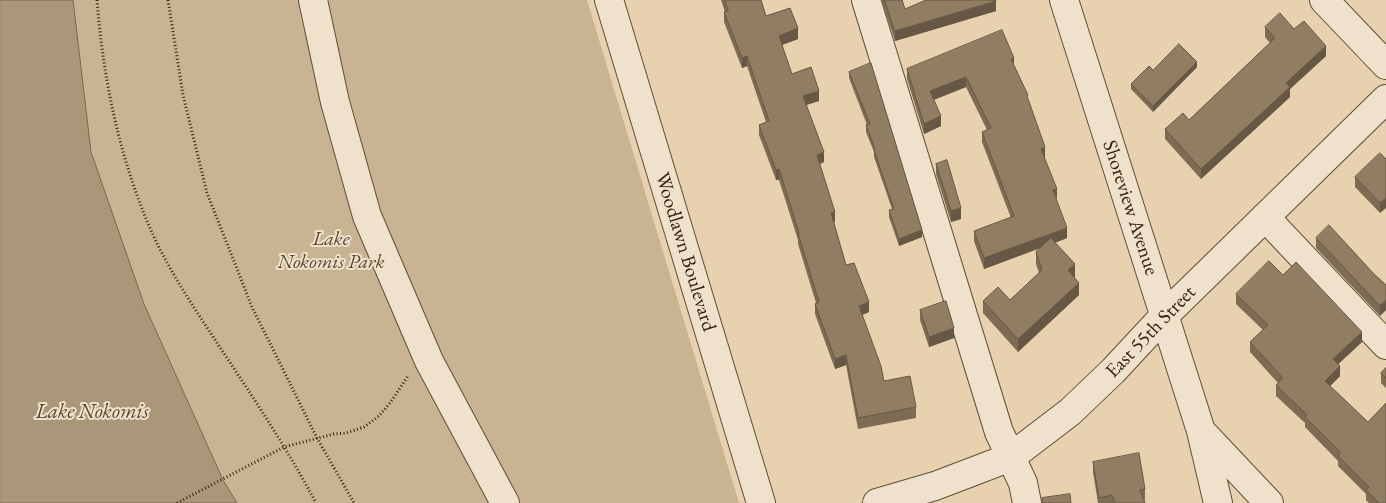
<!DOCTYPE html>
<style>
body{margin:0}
canvas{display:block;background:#e7d1af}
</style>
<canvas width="1386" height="503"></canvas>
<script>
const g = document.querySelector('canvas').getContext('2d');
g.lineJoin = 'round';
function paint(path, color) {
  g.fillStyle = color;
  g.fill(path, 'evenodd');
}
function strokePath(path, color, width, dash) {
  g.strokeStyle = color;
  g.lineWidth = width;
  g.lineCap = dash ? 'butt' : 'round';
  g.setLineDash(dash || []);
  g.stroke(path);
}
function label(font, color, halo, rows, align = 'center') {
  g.font = font + ' "EB Garamond",serif';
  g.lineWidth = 4;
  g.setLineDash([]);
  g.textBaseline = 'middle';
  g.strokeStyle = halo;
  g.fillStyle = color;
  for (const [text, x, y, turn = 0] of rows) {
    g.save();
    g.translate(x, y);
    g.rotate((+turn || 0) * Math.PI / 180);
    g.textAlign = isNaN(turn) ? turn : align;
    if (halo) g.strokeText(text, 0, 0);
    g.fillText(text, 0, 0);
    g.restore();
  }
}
paint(new Path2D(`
 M0 0H587L739 503H0Z`), '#c8b393');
const water = new Path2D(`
 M0 0H73L91 152 144 304 223 480 237 503H0Z`);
paint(water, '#aa9678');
strokePath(water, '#7a684d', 1);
const minor = new Path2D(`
 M313 0 335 102 367 216 429 361 505 503
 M609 0 761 503
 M866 0 999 432 1023 483 1027 503
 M1064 0 1201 431 1218 503
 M1324 0 1386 65
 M1265 217 1386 345
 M1202 432 1269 503
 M877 503 935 486 1011 457 1070 412 1113 371 1164 316 1386 99`);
strokePath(minor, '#604e36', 30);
strokePath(new Path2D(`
 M97 0C103 78 119 156 150 228 169 272 199 315 225 355 257 403 289 452 316 503
 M168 0 183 95 207 193 252 307 317 438 354 503
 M177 503 284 447 334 434 346 433 364 427 379 416 390 403 408 376`), '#33220d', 3, [1, 2.5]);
strokePath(minor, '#efe1cb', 28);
paint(new Path2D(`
 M721 0H761L766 16 798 39 782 45 792 74 819 101 806 105 824 162 820 164 835 222 834 223 846 265 869 312 862 315 884 381 916 407V418L858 429 846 365 835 369 815 314V304L816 303 798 244V240L779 180H776L759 135V125L766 122 747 66 742 68 724 22V12H725Z
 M881 0H902L905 9 996 11 895 41Z
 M1265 27 1294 29 1326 56 1290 89V97L1201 179 1165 139V129L1189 120 1270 43 1265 37Z
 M1014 66 1028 99 1045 158H1044L1067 238 1055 243 1075 277H1074L1079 295 1018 352 983 313V301L1010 300 1039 273 1036 264V252L1040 248 984 269 974 241V231L1011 218 982 142V132L987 130 966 87 934 100 941 126 924 134 907 79V69Z
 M1197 67 1153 112 1131 89V84Z
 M849 72 922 237 899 246 889 217V210L892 209 874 157V152L866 132V125H867L849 78Z
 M1386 159 1380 213 1355 187V177Z
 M936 164 961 219 951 222 936 174Z
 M1316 238 1374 274 1386 285 1380 316 1316 248Z
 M1283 275 1362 342 1338 364 1340 376 1330 386 1386 503H1369L1366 500V494L1338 466V461L1305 427V423L1276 396V385L1278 383 1250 352V342L1263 330 1236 304V294Z
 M920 310 954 338 929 347 920 320Z
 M1386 368V388L1381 383V373Z
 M1093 462 1145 489V500H1144L1145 503H1098L1093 472Z`), '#7d6c53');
paint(new Path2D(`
 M996 1V11L895 41V31Z
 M798 28V39L779 46V36Z
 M1326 46V56L1290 89V97L1201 179V169L1286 83Z
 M747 56V66L742 68V58Z
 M1014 58V68L1011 59Z
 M1197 62V67L1153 112V106Z
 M966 77V87L930 101V91Z
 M819 91V101L803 106V96Z
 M941 116V126L924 134V124Z
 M1045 147V158L1041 159V149Z
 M824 152V162L817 165V155Z
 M779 169V180H776V170Z
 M1057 189V199L1053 190Z
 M1386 198V208L1380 213V203Z
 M961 208V219L951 222V211Z
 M835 212V222L831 223V213Z
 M1067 228V238L984 269V258Z
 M922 230V237L899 246V239Z
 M1075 264V277L1068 283V270Z
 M1079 283V295L1018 352V339Z
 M1386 300V310L1380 316V306Z
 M869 302V312L859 316V306Z
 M954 328V338L929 347V337Z
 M1362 332V342L1333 369V359Z
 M846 355V365L835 369V359Z
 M1340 366V376L1325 391V381Z`), '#665844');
const building = new Path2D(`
 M725 0H761L766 16 790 8 798 28 779 36 792 74 811 67 819 91 803 96 824 152 817 155 835 212 831 213 846 265 854 263 869 302 859 306 881 366 884 381 910 376 916 407 858 418 846 355 835 359 815 304 819 302 798 233H799L779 169 776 170 759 125 769 121 747 56 742 58 724 12 728 11Z
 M885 0H902L905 9 926 0H996V1L895 31Z
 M1280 13 1294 29 1304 21 1326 46 1286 83 1290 87 1201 169 1165 129 1183 113 1189 120 1275 38 1265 27Z
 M1002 30 1014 58 1011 59 1028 95 1027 96 1045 147 1041 149 1057 189 1053 190 1067 228 984 258 974 231 1014 216 982 132 991 128 966 77 930 91 941 116 924 124 907 69Z
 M1179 44 1197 62 1153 106 1131 84 1149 66 1153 70Z
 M871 63 922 230 899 239 889 210 894 209 874 150 875 149 866 125 870 124 849 72Z
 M1380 153 1386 159V198L1380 203 1355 177Z
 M947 160 961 208 951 211 936 164Z
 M1329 225 1374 274 1386 285V300L1380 306 1316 238Z
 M1051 238 1075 264 1068 270 1079 283 1018 339 983 301 998 287 1010 300 1042 270 1036 252Z
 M1269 261 1283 275 1296 262 1362 332 1333 359 1340 366 1325 381 1368 422 1386 403V503H1379L1366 490 1369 487 1338 456 1341 453 1305 417 1307 415 1276 385 1283 378 1250 342 1268 325 1236 294Z
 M946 301 954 328 929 337 920 310Z
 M1386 368V378L1381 373Z
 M1139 453 1145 489 1140 490 1145 503H1115L1112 495 1099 498 1093 462Z
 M1070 494 1071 503H1042V498Z`);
paint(building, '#917d61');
strokePath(building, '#665844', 1);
label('20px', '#33220d', '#efe1cb', [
 ["Shoreview Avenue",1130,208,72],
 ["Woodlawn Boulevard",685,252,73],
 ["East 55th Street",1151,332,-46]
]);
label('italic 20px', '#58462e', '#efe1cb', [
 ["Lake",331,240],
 ["Nokomis Park",331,263]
]);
label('italic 21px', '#57452d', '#efe1cb', [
 ["Lake Nokomis",92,412]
]);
</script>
